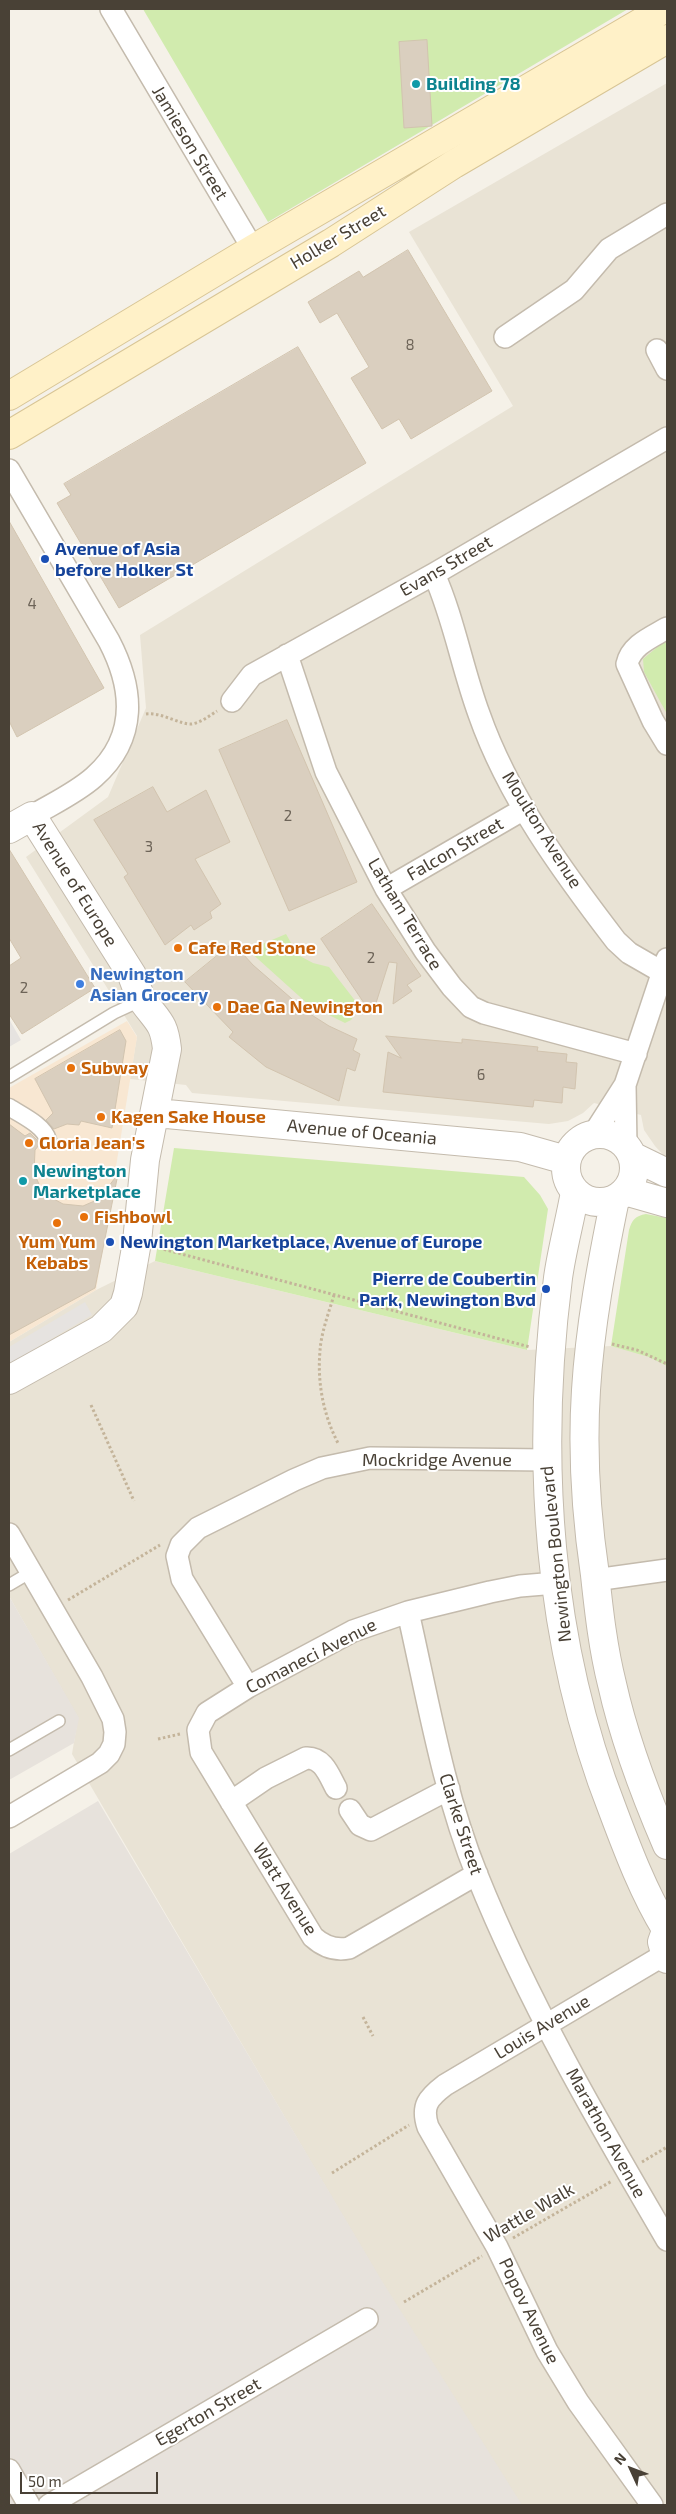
<!DOCTYPE html>
<style>
body{margin:0}
#map{position:relative;width:676px;height:2514px;overflow:hidden;background:#f5f1e8;font-family:"Exo 2",sans-serif}
canvas{display:block}
.frame{position:absolute;inset:0;border:10px solid #494136;pointer-events:none}
.north{position:absolute;left:606px;top:2444px;width:50px;height:50px;-webkit-text-stroke:4px #fff;paint-order:stroke;rotate:313deg;font-size:14px;font-weight:700;line-height:20px;text-align:center;color:#494136}
.north::after{content:'';display:block;margin:auto;width:18px;height:22px;background:#494136;clip-path:polygon(50% 0,100% 100%,50% 72%,0 100%)}
.scale{position:absolute;left:20px;top:2472px;width:138px;height:22px;box-sizing:border-box;border:2px solid #494136;border-top:0;padding-left:6px;font-size:15px;line-height:18px;white-space:nowrap;color:#494136;-webkit-text-stroke:4px #fff;paint-order:stroke}
</style>
<div id="map">
<canvas width="676" height="2514"></canvas>
<div class="frame"></div>
<div class="north">N</div>
<div class="scale">50 m</div>
</div>
<script>
const g = document.querySelector('canvas').getContext('2d');
g.lineJoin = 'round';
function paint(path, color) {
  g.fillStyle = color;
  g.fill(path, 'evenodd');
}
function strokePath(path, color, width, dash) {
  g.strokeStyle = color;
  g.lineWidth = width;
  g.lineCap = dash ? 'butt' : 'round';
  g.setLineDash(dash || []);
  g.stroke(path);
}
function label(font, color, halo, rows, align = 'center') {
  g.font = font + ' "Exo 2",sans-serif';
  g.lineWidth = 4;
  g.setLineDash([]);
  g.textBaseline = 'middle';
  g.strokeStyle = halo;
  g.fillStyle = color;
  for (const [text, x, y, turn = 0] of rows) {
    g.save();
    g.translate(x, y);
    g.rotate((+turn || 0) * Math.PI / 180);
    g.textAlign = isNaN(turn) ? turn : align;
    if (halo) g.strokeText(text, 0, 0);
    g.fillText(text, 0, 0);
    g.restore();
  }
}
paint(new Path2D(`
 M667 83V1159L655 1146 644 1130 641 1115 594 1103 583 1113 568 1121 549 1124 192 1093 186 1085 130 1079 137 1036 26 857 108 797 146 708 140 635 513 406 409 232Z
 M155 1261 527 1350 611 1346 667 1358V2505H512L72 1754 78 1718 9 1596V1342L96 1290Z`), '#e9e3d5');
paint(new Path2D(`
 M127 1021 137 1037 96 1290 9 1342V1088Z`), '#f8e7d2');
paint(new Path2D(`
 M9 1596 79 1718 74 1743 9 1780Z
 M98 1801 382 2281 522 2505H9V1854Z`), '#e7e2dc');
paint(new Path2D(`
 M143 9H628L268 222Z
 M667 639V714L644 672 643 659Z
 M286 934 298 955 313 963 329 967 360 1007 351 1020 345 1023 309 1005 248 950Z
 M174 1148 524 1177 540 1195 548 1209 527 1350 155 1261Z
 M646 1214 667 1218V1366L649 1357 611 1346 629 1230C632 1220 635 1216 646 1214Z`), '#d1ebae');
paint(new Path2D(`
 M9 1019 21 1040 9 1047Z
 M85 1302 92 1315 9 1364V1347Z`), '#e6e3e0');
const building = new Path2D(`
 M427 40 432 126 404 128 399 42Z
 M408 250 492 391 411 439 399 419 382 429 351 378 369 367 337 313 320 323 308 302 359 271 363 277Z
 M298 347 366 463 119 608 57 503 71 495 64 484Z
 M9 521 104 688 17 737 9 721Z
 M287 720 357 882 289 911 219 750Z
 M153 787 167 812 206 790 230 842 195 859 221 904 210 912 212 918 194 930 191 925 165 945 124 877 128 874 94 820Z
 M9 849 95 988 22 1034 9 1014V966L21 958 9 938Z
 M372 904 421 976 407 985 412 991 393 1004 397 963 389 962 376 1003 368 1009 321 939Z
 M233 943 253 965 307 1012 329 1026 357 1039 353 1050 360 1054 355 1071 347 1068 339 1101 266 1067 229 1037 233 1032 185 982Z
 M120 1030 126 1041 112 1128 81 1121 79 1125 67 1124 54 1129 46 1120 53 1113 35 1079Z
 M386 1036 462 1043V1039L538 1047 537 1051 567 1054 566 1062 577 1063 575 1089 563 1087 562 1103 534 1100 533 1107 383 1092 388 1052 401 1058Z
 M9 1124 25 1136 30 1133 37 1140 39 1145 35 1150 34 1173 43 1193 63 1204 83 1206 99 1199 118 1174 95 1288 9 1335Z`);
paint(building, '#dacfbf');
strokePath(building, '#d2c4af', 1);
const service = new Path2D(`
 M9 1077 114 1013 142 1000
 M9 1585 31 1572
 M9 1750 59 1721`);
const pedestrian = new Path2D(`
 M9 1107C21 1115 44 1125 48 1140`);
const minor = new Path2D(`
 M111 9 253 249
 M505 337 574 290 609 249 667 214
 M657 350 667 369
 M9 470 109 641C134 689 138 738 94 777 76 793 52 804 32 816
 M434 574C454 619 462 668 479 714 508 797 563 872 616 941L629 953 662 972
 M667 628C652 637 631 645 627 664L653 721 667 744
 M287 655 326 772 386 889 425 951 452 987 471 1007 484 1013 636 1054
 M232 701 252 675 434 574 667 438
 M386 889 524 809
 M625 1085 626 1146
 M593 1135 625 1085 667 959
 M9 1534 92 1677 113 1719 115 1732 114 1744 109 1754 100 1763 9 1817
 M595 1580 667 1570
 M408 1612C428 1700 443 1791 477 1875 528 2002 598 2122 667 2240
 M248 1687 182 1579 177 1556 181 1545 198 1528 294 1480 322 1468 370 1458 547 1460
 M231 1802 266 1778 306 1758C323 1757 329 1775 336 1788
 M350 1810 360 1825 371 1830 449 1789
 M477 1874 349 1948C335 1951 323 1946 313 1937L201 1752 198 1730 207 1713 248 1687 353 1631 408 1612 490 1592 520 1586 556 1583
 M9 2470 29 2505
 M49 2505 367 2319
 M652 2505 578 2402 547 2351 497 2247 428 2127C421 2106 428 2098 445 2085L664 1955`);
const tertiary = new Path2D(`
 M9 829 32 816 132 975C135 983 138 993 143 1001 158 1022 164 1022 167 1049L145 1160 137 1242 128 1293 124 1306 101 1329 9 1380
 M156 1113 520 1147 566 1160
 M566 1168a34 34 0 1 1 68 0a34 34 0 1 1-68 0Z
 M632 1156 667 1173
 M625 1191 667 1203
 M575 1192C570 1221 562 1249 558 1278 535 1457 547 1643 613 1811 628 1851 644 1893 666 1929
 M615 1199C602 1262 590 1326 586 1390 582 1452 586 1514 595 1575 599 1612 603 1648 612 1684 624 1738 645 1794 667 1845
 M667 1928 662 1942 667 1959`);
const secondary = new Path2D(`
 M9 396 253 249 664 9
 M9 435 331 243 454 164 667 39`);
strokePath(service, '#c4bbad', 14);
strokePath(pedestrian, '#c4bbad', 19);
strokePath(minor, '#c4bbad', 24);
strokePath(tertiary, '#c4bbad', 30);
strokePath(secondary, '#d8c595', 30);
strokePath(new Path2D(`
 M146 714C162 712 180 725 192 724 202 722 209 716 217 711
 M159 1248 530 1347
 M334 1295C329 1312 321 1333 320 1351 317 1384 324 1417 339 1445
 M612 1344 637 1350 667 1364
 M91 1405 134 1501
 M68 1600 160 1545
 M158 1739 180 1734
 M363 2017 373 2036
 M642 2162 667 2147
 M332 2173 409 2125
 M513 2238 612 2181
 M404 2302 482 2256`), '#c4b49a', 3, [2.5, 2.5]);
strokePath(service, '#fff', 11);
strokePath(pedestrian, '#fff', 16);
strokePath(minor, '#fff', 21);
strokePath(tertiary, '#fff', 28);
strokePath(secondary, '#fff1c8', 28);
for (const [x, y, r, color] of [
 [416,84,5,"#0f9aa8"],
 [45,559,5,"#1a4fb4"],
 [178,948,5,"#e8710a"],
 [80,984,5,"#3f7fe0"],
 [217,1007,5,"#e8710a"],
 [71,1068,5,"#e8710a"],
 [101,1117,5,"#e8710a"],
 [29,1143,5,"#e8710a"],
 [23,1181,5,"#0f9aa8"],
 [84,1217,5,"#e8710a"],
 [57,1223,5,"#e8710a"],
 [110,1242,5,"#1a4fb4"],
 [546,1289,5,"#1a4fb4"]
]) {
  const dot = new Path2D();
  dot.arc(x, y, r, 0, 2 * Math.PI);
  g.fillStyle = color;
  g.fill(dot);
  strokePath(dot, '#fff', 2);
}
label('15px', '#6d6458', null, [
 ["8",410,345],
 ["4",32,604],
 ["2",288,816],
 ["3",149,847],
 ["2",371,958],
 ["2",24,988],
 ["6",481,1075]
]);
label('bold 18px', '#0d838f', '#fff', [
 ["Building 78",426,84],
 ["Newington",33,1171],
 ["Marketplace",33,1192]
], 'left');
label('18px', '#494136', '#fff', [
 ["Jamieson Street",190,143,59],
 ["Holker Street",338,237,-31],
 ["Evans Street",446,566,-30],
 ["Moulton Avenue",542,830,58],
 ["Falcon Street",455,849,-30],
 ["Avenue of Europe",75,884,58],
 ["Latham Terrace",405,914,59],
 ["Avenue of Oceania",362,1132,5],
 ["Mockridge Avenue",437,1460],
 ["Newington Boulevard",556,1554,-96],
 ["Comaneci Avenue",311,1656,-27],
 ["Clarke Street",461,1824,72],
 ["Watt Avenue",285,1889,58],
 ["Louis Avenue",542,2027,-31],
 ["Marathon Avenue",606,2133,61],
 ["Wattle Walk",529,2213,-30],
 ["Popov Avenue",529,2311,64],
 ["Egerton Street",208,2412,-30]
]);
label('bold 18px', '#164399', '#fff', [
 ["Avenue of Asia",55,549],
 ["before Holker St",55,570],
 ["Newington Marketplace, Avenue of Europe",120,1242],
 ["Pierre de Coubertin",536,1279,"right"],
 ["Park, Newington Bvd",536,1300,"right"]
], 'left');
label('bold 18px', '#c56008', '#fff', [
 ["Cafe Red Stone",188,948],
 ["Dae Ga Newington",227,1007],
 ["Subway",81,1068],
 ["Kagen Sake House",111,1117],
 ["Gloria Jean's",39,1143],
 ["Fishbowl",94,1217],
 ["Yum Yum",57,1242,"center"],
 ["Kebabs",57,1263,"center"]
], 'left');
label('bold 18px', '#366cbe', '#fff', [
 ["Newington",90,974],
 ["Asian Grocery",90,995]
], 'left');
</script>
